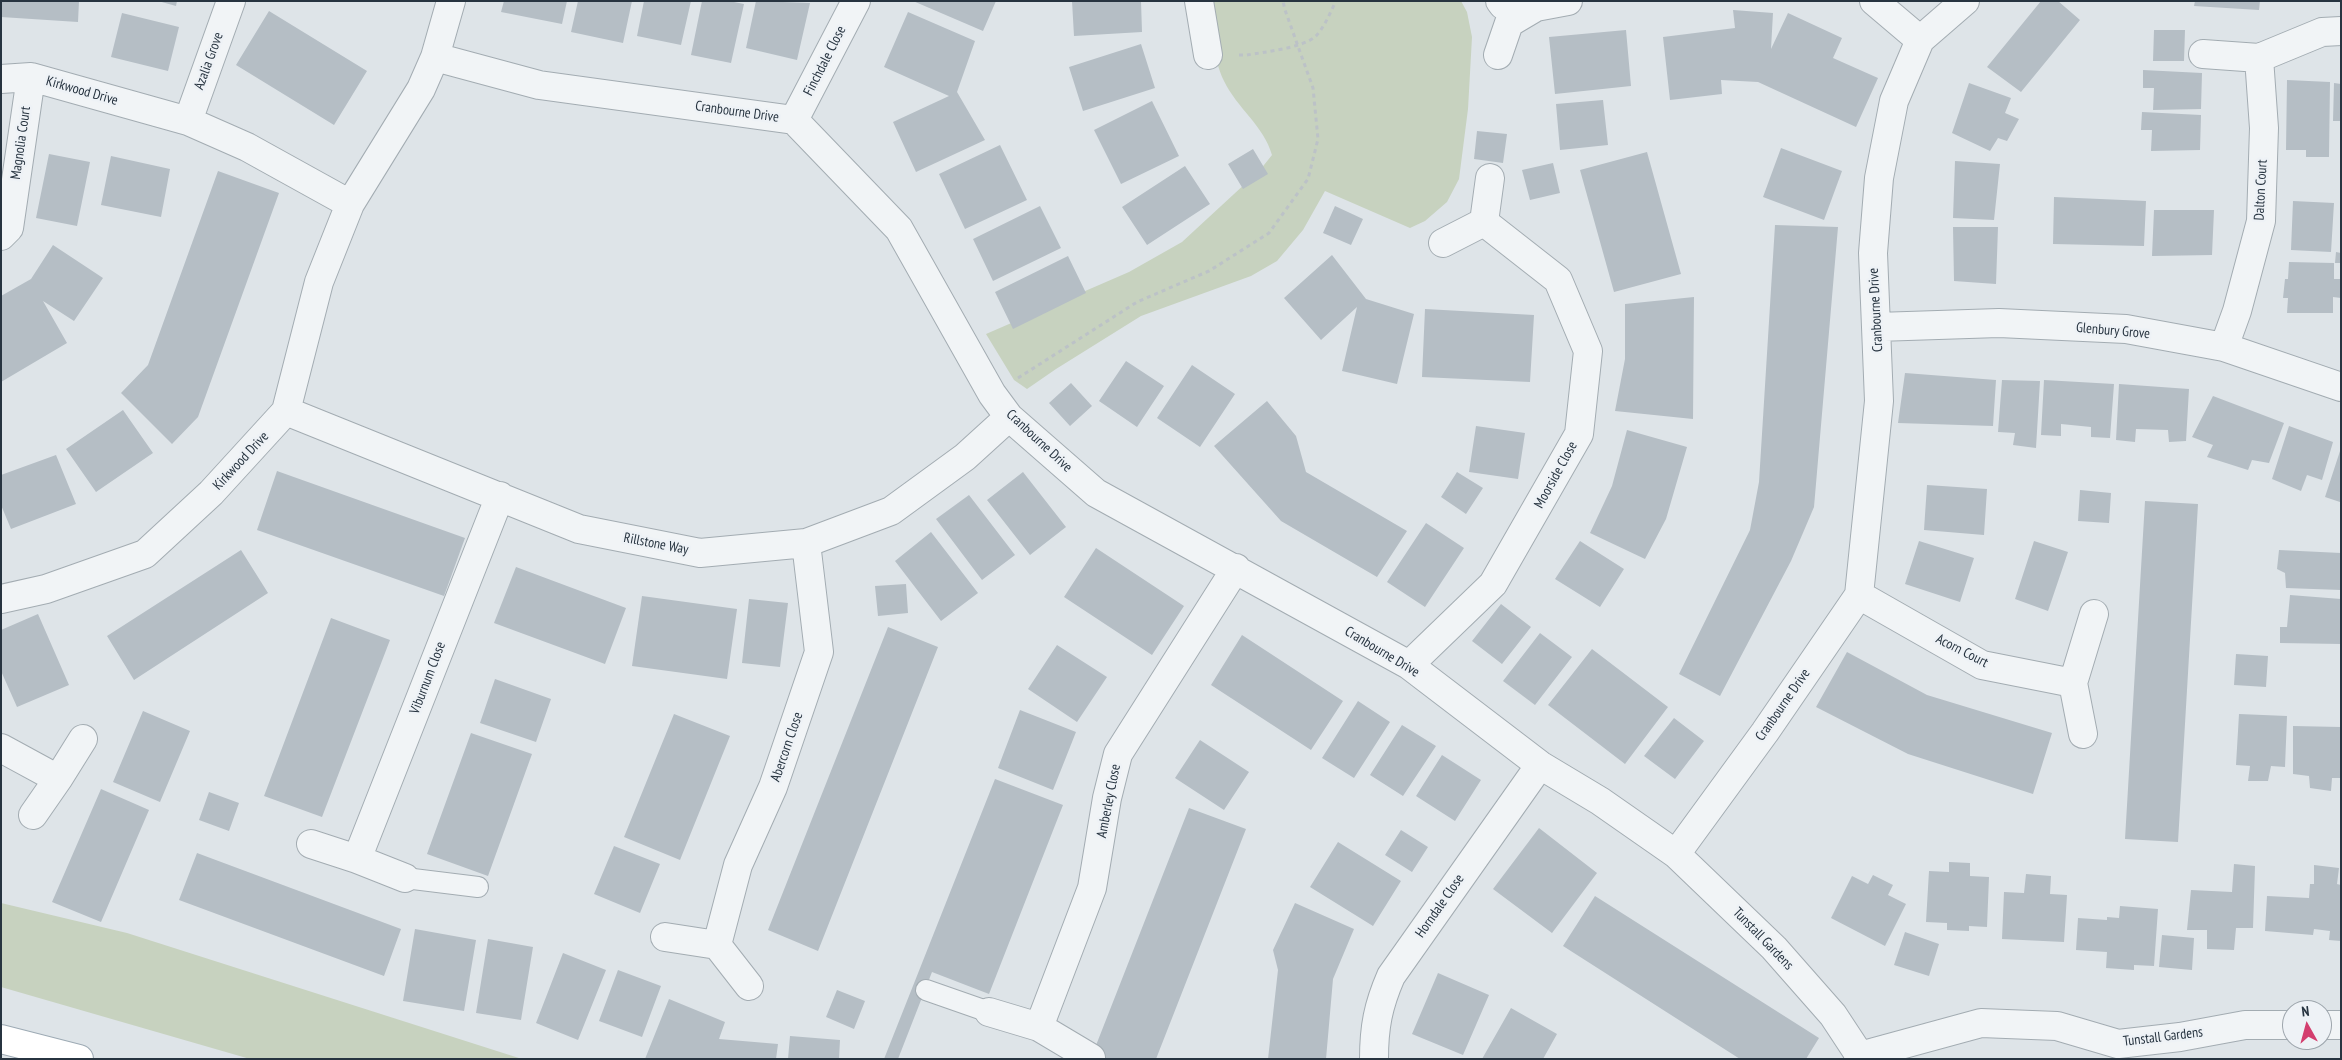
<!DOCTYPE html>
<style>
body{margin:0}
#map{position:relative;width:2342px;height:1060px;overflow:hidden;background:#dee4e8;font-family:"PT Sans Narrow",sans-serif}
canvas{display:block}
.frame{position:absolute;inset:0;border:2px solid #273440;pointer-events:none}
.north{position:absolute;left:2282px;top:1000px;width:50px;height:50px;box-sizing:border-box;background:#eef2f6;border:1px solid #9ea6ad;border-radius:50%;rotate:353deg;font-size:14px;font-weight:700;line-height:20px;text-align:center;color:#273440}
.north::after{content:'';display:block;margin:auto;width:18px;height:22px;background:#d33e6e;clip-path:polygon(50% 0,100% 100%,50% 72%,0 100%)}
</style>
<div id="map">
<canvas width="2342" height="1060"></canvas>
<div class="frame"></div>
<div class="north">N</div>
</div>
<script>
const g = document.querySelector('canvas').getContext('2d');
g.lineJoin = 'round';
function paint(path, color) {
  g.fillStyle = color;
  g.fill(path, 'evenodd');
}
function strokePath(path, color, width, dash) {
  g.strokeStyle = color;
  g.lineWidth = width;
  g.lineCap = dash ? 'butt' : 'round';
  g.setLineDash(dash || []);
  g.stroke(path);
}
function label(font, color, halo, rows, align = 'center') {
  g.font = font + ' "PT Sans Narrow",sans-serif';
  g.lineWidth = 5;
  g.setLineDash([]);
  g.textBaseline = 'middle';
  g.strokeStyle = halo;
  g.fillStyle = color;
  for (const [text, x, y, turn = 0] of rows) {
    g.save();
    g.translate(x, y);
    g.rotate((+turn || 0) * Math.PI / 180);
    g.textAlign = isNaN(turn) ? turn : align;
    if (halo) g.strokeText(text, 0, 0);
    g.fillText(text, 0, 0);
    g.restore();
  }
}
paint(new Path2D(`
 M1211 1H1461L1467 12 1472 37 1468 109 1459 179 1447 202 1425 221 1410 228 1325 191 1303 230 1277 261 1251 276 1141 316 1056 369 1027 389 1014 380 986 334 1129 272 1182 242 1260 170 1272 155C1264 126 1237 108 1224 81 1212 57 1213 27 1211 1Z
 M1 903 127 933 522 1059H250L1 987Z`), '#c7d2bf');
paint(new Path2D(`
 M1 1H79L78 22 1 17Z
 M158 1H177L176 6Z
 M504 1H567L562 24 501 12Z
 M578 1H632L623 43 571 32Z
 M644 1H691L681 45 637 36Z
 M702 1H729L744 4 731 63 691 55Z
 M756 1 810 3 797 60 746 48Z
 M913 1H996L983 31Z
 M1072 1H1141L1142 32 1074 36Z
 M2041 1H2058L2080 20 2021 92 1987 67Z
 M2195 1H2260L2259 10 2194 6Z
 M1733 10 1773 13 1771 49 1788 13 1842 38 1833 58 1878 78 1856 127 1758 82 1721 80 1722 94 1670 100 1663 37 1735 28Z
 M269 11 367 71 334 125 236 65Z
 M908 12 975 41 957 92 985 140 916 172 893 122 949 96 884 67Z
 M122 13 179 27 168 71 111 57Z
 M1626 30 1631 86 1555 94 1549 37Z
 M2154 30H2185L2184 61H2153Z
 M1141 44 1155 88 1083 111 1069 67Z
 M2143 70 2202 73 2201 109 2153 110 2154 88H2143Z
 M2287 80 2330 82 2329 157H2306V150H2286Z
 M1969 83 2011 98 2005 113 2019 119 2007 141 1998 138 1990 151 1952 133Z
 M2334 83 2341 84V121H2333Z
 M1603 100 1608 145 1560 150 1556 104Z
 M1152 101 1179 156 1121 184 1094 130Z
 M2142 112 2201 115 2200 150 2151 151 2152 130H2141Z
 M1477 131 1507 134 1503 163 1474 159Z
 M1000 145 1027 200 965 229 939 174Z
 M1781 148 1842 171 1824 220 1763 197Z
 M1253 149 1268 174 1243 189 1228 164Z
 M1647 152 1681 274 1614 292 1580 170Z
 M49 154 90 162 77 226 36 218Z
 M111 156 170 169 161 217 101 205Z
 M1955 161 2000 164 1994 220 1953 218Z
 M1553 163 1560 193 1530 200 1522 170Z
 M1185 166 1210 204 1147 245 1122 207Z
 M218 171 279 193 198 417 172 444 121 393 148 365Z
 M2054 197 2146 201 2144 246 2053 244Z
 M2293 201 2334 203 2331 252 2291 250Z
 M1040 206 1061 248 993 281 973 239Z
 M1335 206 1363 219 1351 245 1323 233Z
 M2154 210H2214L2212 255 2152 256Z
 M1775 225 1838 227 1814 507 1791 561 1720 696 1679 674 1750 530 1759 482Z
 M1953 227H1998L1996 284 1954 281Z
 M53 245 103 278 74 321 43 301 67 343 1 382V296L31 279Z
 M2336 252 2341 253V263H2335Z
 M1332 255 1366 299 1414 314 1397 384 1342 371 1357 307 1321 340 1284 298Z
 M1068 256 1086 293 1013 329 995 292Z
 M2289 262 2334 263V279H2341V298L2333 297V313H2287L2288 298H2283L2285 279H2288Z
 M1694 297 1693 419 1615 411 1625 359V304Z
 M1425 309 1534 315 1530 382 1422 377Z
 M1126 361 1164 386 1137 427 1099 401Z
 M1192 365 1235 394 1200 447 1157 418Z
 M1905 373 1996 380 1993 426 1898 423Z
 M2002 380 2040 381 2036 448 2013 445 2015 433 1998 432Z
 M2044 380 2114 384 2110 438 2091 437V427L2061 424V436L2041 435Z
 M1071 383 1092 406 1070 426 1049 403Z
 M2119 384 2189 389 2186 441 2169 442 2168 430 2136 429 2135 442 2116 440Z
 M2213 396 2284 423 2269 463 2252 460 2248 470 2207 457 2213 445 2192 437Z
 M1267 401 1296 436 1306 472 1407 531 1377 577 1281 521 1214 446Z
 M123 410 153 453 96 492 66 449Z
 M1476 426 1525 433 1518 479 1469 472Z
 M2289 426 2333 442 2322 480 2307 475 2301 491 2272 479Z
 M1627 430 1687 447 1666 519 1645 559 1590 533 1612 486Z
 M2340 451 2341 501 2340 502 2325 497Z
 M56 455 76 504 11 529 1 505V475Z
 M277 471 465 538 444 596 257 530Z
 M1023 472 1066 527 1030 555 987 500Z
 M1457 472 1483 488 1466 514 1441 497Z
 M1927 485 1987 489 1984 535 1924 530Z
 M2080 490 2111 493 2109 523 2078 521Z
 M969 495 1015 555 982 580 936 519Z
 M2145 501 2198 504 2178 842 2125 839Z
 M1426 523 1464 548 1425 607 1387 582Z
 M931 532 978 593 941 621 895 561Z
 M1580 541 1624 569 1600 607 1555 579Z
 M1919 541 1974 558 1960 602 1905 584Z
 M2034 541 2068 552 2048 611 2015 599Z
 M1096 548 1184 606 1152 655 1064 597Z
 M241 550 268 593 134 680 107 636Z
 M2279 550 2341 553V590L2286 588 2285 573 2277 569Z
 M516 567 626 608 605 664 494 623Z
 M906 584 908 613 878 616 875 586Z
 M2290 595 2341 599V644L2280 643V627H2287Z
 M642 596 737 609 727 679 632 666Z
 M749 599 788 603 780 667 742 663Z
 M1501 604 1531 627 1502 664 1472 641Z
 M38 614 69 685 17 707 1 671V630Z
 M331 618 390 640 322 817 264 796Z
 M888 627 938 647 818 951 768 930Z
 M1540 633 1572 657 1535 705 1503 681Z
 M1242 635 1343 701 1311 750 1211 685Z
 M1057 645 1107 677 1077 722 1028 689Z
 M1592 649 1668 707 1625 764 1548 705Z
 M1847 652 1927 695 2052 733 2033 794 1908 754 1816 707Z
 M2236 654 2268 656 2266 687 2234 685Z
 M495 679 551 699 536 742 480 723Z
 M1358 701 1390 722 1354 778 1322 758Z
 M1020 710 1076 732 1053 790 998 768Z
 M143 711 190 731 160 802 113 782Z
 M674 714 730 736 680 860 624 837Z
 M2239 714 2287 716 2285 767 2271 766 2268 781H2248L2250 766 2236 765Z
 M1674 718 1704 741 1675 779 1644 756Z
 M1402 725 1436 746 1403 796 1370 775Z
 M2293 726 2341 727V778H2332L2331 791 2310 788 2309 776 2293 774Z
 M471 733 532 754 488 876 427 854Z
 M1200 740 1249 772 1224 810 1175 778Z
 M1442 755 1481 780 1455 821 1416 796Z
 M995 779 1063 805 989 994 932 972 898 1059H884Z
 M101 789 149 810 101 922 52 902Z
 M209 792 239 803 229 831 199 820Z
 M1189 808 1246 829 1156 1059H1108L1093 1053Z
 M1539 828 1597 873 1552 933 1493 889Z
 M1401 830 1428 847 1412 872 1385 855Z
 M1338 842 1401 881 1373 926 1310 887Z
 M614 846 660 864 640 913 594 894Z
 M197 853 401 929 384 976 179 900Z
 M1949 862 1970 863V876L1989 877 1987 927 1969 926V931L1947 930V923L1926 922 1929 871 1949 872Z
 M2234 864 2255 866 2253 928H2236L2234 950 2207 949V930H2187L2191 890 2232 892Z
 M2314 865 2339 868 2337 884 2341 885V941L2329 940 2330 931 2314 929 2313 935 2265 931 2267 896 2309 898 2310 884H2314Z
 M2026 874 2051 876 2050 894 2067 895 2064 942 2002 939 2004 892 2024 893Z
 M1873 875 1893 885 1888 895 1906 904 1885 946 1831 918 1852 876 1868 884Z
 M1595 896 1819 1038 1806 1059H1740L1563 946Z
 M1295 903 1354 929 1333 979 1326 1059H1268L1278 970 1273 950Z
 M2120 906 2158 909 2154 966 2134 965V970L2106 968 2107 952 2076 950 2078 918 2107 920V917L2119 918Z
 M415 929 476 940 464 1011 403 1001Z
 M1905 932 1939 944 1929 976 1894 965Z
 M2162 935 2194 938 2192 970 2159 967Z
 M488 939 533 947 521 1020 476 1013Z
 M563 953 606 970 578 1040 536 1023Z
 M618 970 661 986 642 1037 599 1021Z
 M1438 973 1489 995 1463 1055 1412 1034Z
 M837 990 865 1001 854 1029 826 1017Z
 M669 999 725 1022 719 1039 778 1044 776 1059H645Z
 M1511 1008 1557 1034 1543 1059H1482Z
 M790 1036 840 1040 839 1059H788Z`), '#b5bec5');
const lane = new Path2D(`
 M405 878 478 887
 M926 990 989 1012`);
const street = new Path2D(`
 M451 1 435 57 539 85 794 120 899 229 992 394 1009 417 1096 493 1409 665 1540 765 1600 801 1676 854 1765 732 1859 595 1879 401 1873 253 1879 178 1894 101 1920 40 1965 1
 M1199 1 1208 55
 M1874 1 1920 40
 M1536 7 1568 1
 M2203 54 2259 58
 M1498 55 1509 23 1536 7 1503 5 1500 1
 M1 79 31 77 188 121 247 147 350 204
 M794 120 856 1
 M188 121 231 1
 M1 236 9 228 31 77
 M1443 243 1484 222 1490 178
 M1877 327 1999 323 2126 329 2224 347 2341 387
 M2224 347 2237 311 2261 221 2264 128 2259 58 2322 32 2341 31
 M286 411 579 529 700 553 806 543 891 511 965 457 1009 417
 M1859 595 1982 665 2073 683 2083 734
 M1 599 46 589 145 554 211 493 286 411 319 282 350 204 421 89 435 57
 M1409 665 1493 584 1579 434 1588 351 1558 280 1484 222
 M2073 683 2094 614
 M1 748 58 779 83 739
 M33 815 58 779
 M311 844 357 859
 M1676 854 1774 948 1833 1015 1860 1056
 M405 878 357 859 500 496
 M665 937 717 945
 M749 986 717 945 738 865 773 787 819 652 806 543
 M989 1012 1039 1027
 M2322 1025H2341
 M1091 1058 1039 1027 1092 888 1107 798 1118 754 1236 568
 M1374 1059C1374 1027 1378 1006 1391 976L1540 765
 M1858 1059 1860 1056 1981 1023 2057 1026 2118 1044 2180 1037 2245 1025H2292`);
const primary = new Path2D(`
 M1 1039 79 1059`);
strokePath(lane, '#a3acb2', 22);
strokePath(street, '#a3acb2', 30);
strokePath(primary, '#9daab4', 30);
strokePath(new Path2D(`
 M1239 55H1247C1264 52 1303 48 1316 36 1325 26 1330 13 1336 1
 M1018 378 1137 302 1209 271 1269 233 1308 179 1318 139 1313 88 1285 10 1283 1`), '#bcc2c7', 3, [4, 4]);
strokePath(lane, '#f1f4f6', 20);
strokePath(street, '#f1f4f6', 28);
strokePath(primary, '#fff', 28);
label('14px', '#273440', '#eef2f6', [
 ["Azalia Grove",209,61,-70],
 ["Finchdale Close",825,61,-63],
 ["Kirkwood Drive",82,91,16],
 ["Cranbourne Drive",737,112,8],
 ["Magnolia Court",21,143,-82],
 ["Dalton Court",2261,190,-87],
 ["Cranbourne Drive",1876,310,-93],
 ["Glenbury Grove",2113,331,5],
 ["Cranbourne Drive",1039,441,43],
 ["Kirkwood Drive",241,461,-47],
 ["Moorside Close",1556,475,-61],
 ["Rillstone Way",656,544,11],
 ["Acorn Court",1962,651,27],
 ["Cranbourne Drive",1382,652,31],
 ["Viburnum Close",428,678,-69],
 ["Cranbourne Drive",1783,705,-55],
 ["Abercorn Close",787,747,-71],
 ["Amberley Close",1109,801,-79],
 ["Horndale Close",1440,906,-55],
 ["Tunstall Gardens",1763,939,46],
 ["Tunstall Gardens",2163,1037,-7]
]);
</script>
